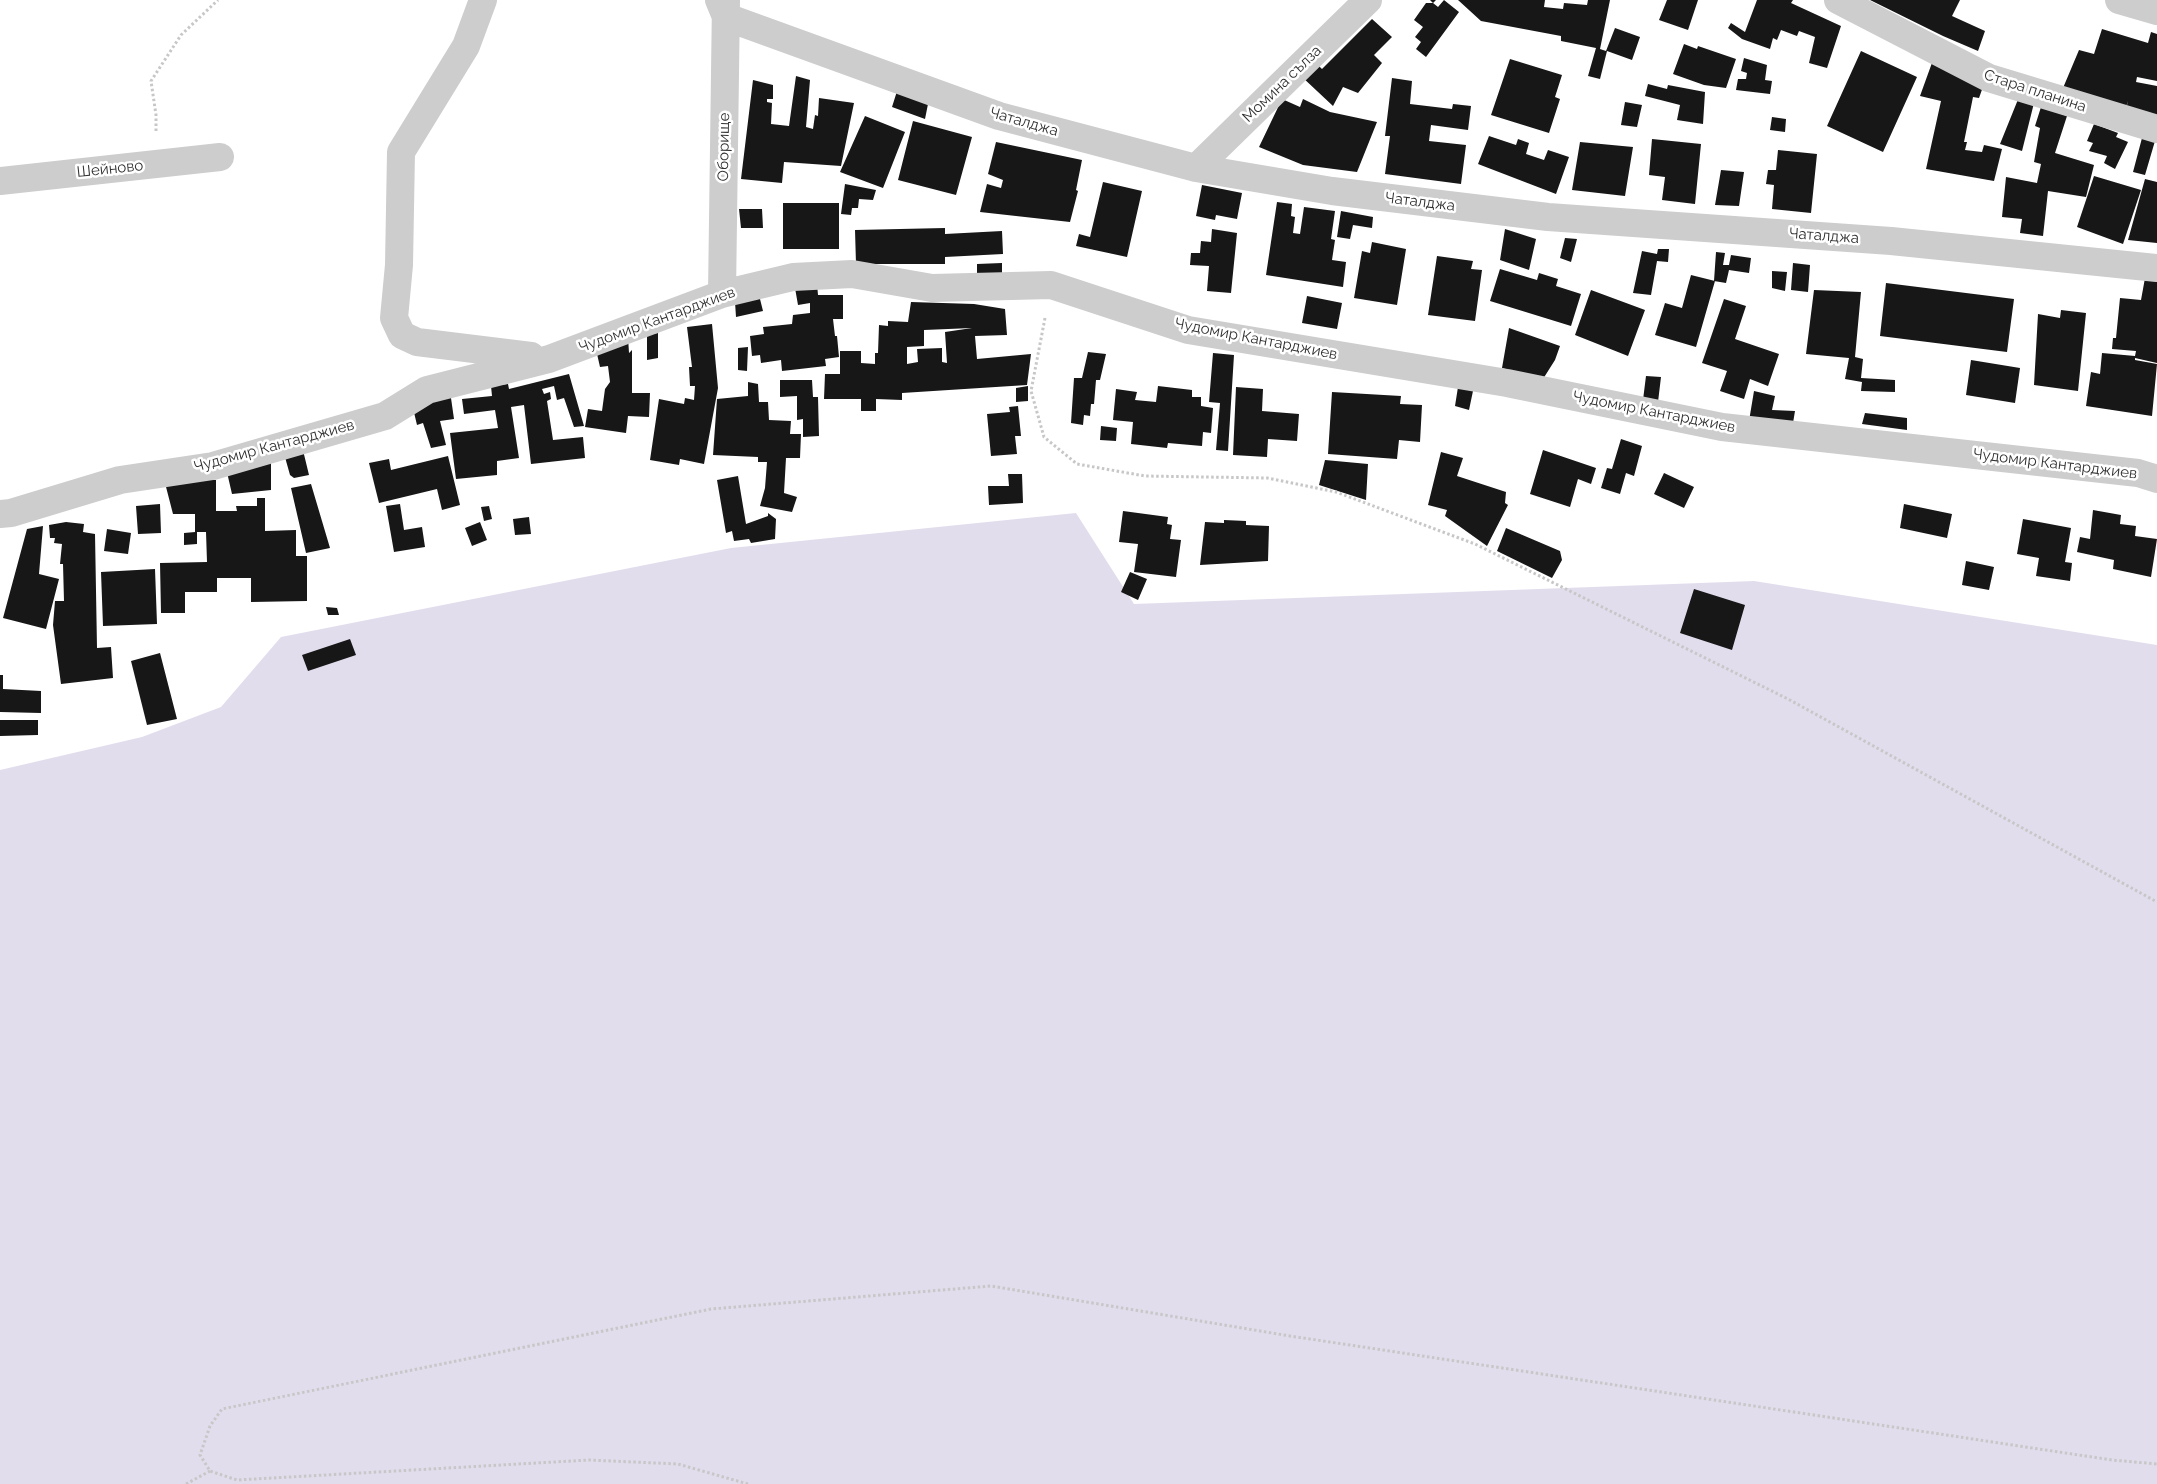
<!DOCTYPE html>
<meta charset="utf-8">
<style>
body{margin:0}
canvas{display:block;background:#fff}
</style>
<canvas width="2157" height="1484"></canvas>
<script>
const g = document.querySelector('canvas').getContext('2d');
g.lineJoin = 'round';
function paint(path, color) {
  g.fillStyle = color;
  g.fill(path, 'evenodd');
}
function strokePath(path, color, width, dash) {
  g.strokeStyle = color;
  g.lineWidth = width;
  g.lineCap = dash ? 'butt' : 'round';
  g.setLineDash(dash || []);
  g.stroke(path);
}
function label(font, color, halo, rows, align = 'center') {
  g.font = font + ' Raleway,sans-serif';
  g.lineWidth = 5;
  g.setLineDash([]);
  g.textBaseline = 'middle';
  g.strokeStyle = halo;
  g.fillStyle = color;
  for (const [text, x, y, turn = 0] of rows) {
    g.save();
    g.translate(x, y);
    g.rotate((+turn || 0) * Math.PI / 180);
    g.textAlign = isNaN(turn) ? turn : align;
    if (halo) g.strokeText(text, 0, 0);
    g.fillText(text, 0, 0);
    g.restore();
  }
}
paint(new Path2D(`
 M1076 513 1134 604 1754 581 2157 645V1484H0V770L142 737 221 707 281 637 731 548Z`), '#e2dded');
paint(new Path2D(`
 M1430 0H1436L1433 3 1438 7 1444 0 1459 12 1426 57 1416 49 1421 42 1415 37 1423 27 1414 20 1426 3H1433Z
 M1458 0H1545L1544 7 1563 9 1564 3 1587 5 1588 0H1610L1600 49 1606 51 1615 28 1640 37 1632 60 1607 51 1600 79 1588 76 1596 48 1561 41V36L1481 21Z
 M1667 0H1698L1688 30 1659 20Z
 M1757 0H1793L1791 3 1841 26 1827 68 1809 63 1815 37 1799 31 1797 36 1781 30 1777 40 1773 38 1770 49 1742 39 1728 28 1731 23 1745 32Z
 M1870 0H1960L1952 16 1985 31 1978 51 1943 36Z
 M1372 19 1392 37 1374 55 1382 63 1358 93 1343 87 1333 106 1301 76 1316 63 1322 69Z
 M2102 29 2148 43 2151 32 2157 34V81L2137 77 2136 82 2157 86V121L2125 113 2128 101 2125 110 2063 88 2079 50 2094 54Z
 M1684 44 1697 49 1698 46 1736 59 1726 88 1704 85 1673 74Z
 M1861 51 1917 77 1883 152 1827 126Z
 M1744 58 1767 65 1765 80 1772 81 1770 94 1736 90 1738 79H1746L1747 73 1741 71Z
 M1510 59 1562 75 1555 97 1560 99 1549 133 1491 115Z
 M1933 60 1984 84 1979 98 1973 97 1964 142H1967L1965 150 1982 152 1984 145 2002 149 1994 181 1926 169 1941 101 1920 96Z
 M796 76 810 80 806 127 813 129 815 115 818 116 819 98 854 103 841 166 784 162 782 183 741 179 753 80 773 85V99H767V102L772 103 771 124 789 126Z
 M1392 78 1412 81 1410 104 1452 109 1453 104 1471 106 1468 130 1431 125 1429 141 1466 145 1461 184 1385 174 1390 136H1385Z
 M1648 84 1667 89 1668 85 1705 92 1703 124 1677 120 1680 105 1645 96Z
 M898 88 929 99 925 119 892 107Z
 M2019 97 2034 103 2022 151 2000 144Z
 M1282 99 1300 107 1303 99 1330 112 1377 122 1357 172 1303 165 1259 147Z
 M1625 102 1642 105 1637 127 1621 125Z
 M2041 107 2067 116 2055 153 2094 165 2086 197 2048 191 2043 236 2020 233 2022 219 2002 217 2006 177 2037 183 2041 164 2034 162 2040 128 2035 126Z
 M865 116 905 132 883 188 840 172Z
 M1772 117 1786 119 1785 132 1770 130Z
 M913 121 972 137 956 195 898 180Z
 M2094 124 2118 133 2116 137 2128 142 2115 169 2104 163 2107 156 2089 151 2093 143 2087 141Z
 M1489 136 1516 145 1518 139 1529 143 1526 154 1544 160 1548 150 1569 157 1556 194 1478 164Z
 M2142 138 2155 141 2145 175 2133 172Z
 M1652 139 1701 144 1695 204 1662 200 1665 177 1649 175Z
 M996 142 1082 160 1076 190 1078 191 1070 222 980 212 987 184 1001 188 1003 180 988 174Z
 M1580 142 1633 147 1625 196 1572 190Z
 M1778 150 1817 154 1811 213 1772 209 1774 185 1766 184 1768 170H1776Z
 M1721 170 1744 172 1739 206 1715 205Z
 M2094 176 2141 190 2123 244 2077 227Z
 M2145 179 2157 182V243L2128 240Z
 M1103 182 1142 191 1127 257 1076 246 1079 234 1090 237Z
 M845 184 876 190 873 200 859 199 858 208H852L851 215 841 214Z
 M1202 185 1242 193 1237 219 1216 215 1215 220 1196 216Z
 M1277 202 1292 204 1291 216 1295 217 1293 233 1300 234 1304 207 1335 211 1331 239 1335 240 1332 260 1346 262 1343 287 1266 275Z
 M783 203H839V249H783Z
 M739 209H762L763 228H741Z
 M1341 211 1373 217 1372 228 1353 225 1350 239 1337 237Z
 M945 228V234L1002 231 1003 254 945 257V264H856L855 230Z
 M1212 229 1237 233 1231 293 1207 291 1209 266 1190 265 1191 253H1200L1201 241 1211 242Z
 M1505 229 1536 239 1529 270 1500 260Z
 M1565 238 1577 239 1571 262 1560 258Z
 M1372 242 1406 249 1397 305 1354 298 1362 251 1370 253Z
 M1658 249H1669L1668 262 1657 261 1651 295 1633 293 1642 251 1657 254Z
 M1716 252 1725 253 1723 265H1729L1731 255 1751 258 1749 273 1729 270 1726 283 1714 281Z
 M1437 256 1473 261 1471 269 1482 270 1475 321 1428 315Z
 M1002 263V282L977 281V264Z
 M1793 263 1810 265 1808 292 1791 290Z
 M1500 269 1537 280 1539 273 1558 279 1556 286 1581 294 1571 326 1490 301Z
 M1772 271 1787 272 1785 291 1772 288Z
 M1691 275 1715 281 1696 347 1655 335 1665 303 1682 308Z
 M2145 278 2157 280V363L2135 358V360L2157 364 2152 416 2086 406 2091 372 2100 374 2102 353 2135 356 2136 351 2112 349 2113 338H2116L2120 298 2141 300Z
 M1886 283 2014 299 2007 352 1880 336Z
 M817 284 818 295H843V319H833L835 336H837L839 357 825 359 826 366 782 371 781 360 761 363 760 355 752 356 750 336 764 334 763 327 792 324 793 315 810 313V303L798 305 795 288Z
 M1591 290 1645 310 1628 356 1575 335Z
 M1814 290 1861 292 1855 357 1863 359 1861 378 1895 380V392L1861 391 1862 382 1845 379 1849 358 1806 354Z
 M759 295 763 311 736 317 735 302Z
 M1307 296 1342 303 1337 329 1302 323Z
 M1724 299 1746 306 1735 339 1779 354 1768 386 1750 379 1744 399 1720 391 1727 371 1702 363Z
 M911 302 974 304 1005 309 1007 335 975 336 977 359 1031 354 1027 385 902 393V400L876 399V411H861V399H824L825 374H840V351H861V363L875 364V353H878L879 325 888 326V321L908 322ZM972 328 945 332 947 363 942 362V348L917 349 918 362 907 364V347L924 346V330Z
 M2061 310 2086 313 2078 391 2034 385 2038 314 2060 318Z
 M712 324 718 388 704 464 680 459 679 465 650 460 659 399 684 404 685 398 694 400 695 386H690L689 367H692L687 327Z
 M1509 328 1560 346 1555 360 1543 379 1502 368Z
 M658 333V358L647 360V335Z
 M628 337 629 353 632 350V393H650L649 417 628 416 626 433 585 427 588 409 602 411 605 389 610 382 608 366 600 367 595 345Z
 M748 347 747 371 738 370V348Z
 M1088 352 1106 354 1100 380H1096L1094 404H1091L1090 416 1084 415 1083 425 1071 423 1074 378H1082Z
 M1213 353 1234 355 1228 451 1216 450 1220 403 1209 402Z
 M1971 360 2020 368 2015 403 1966 395Z
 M569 374 584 426 574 427 564 398 557 400 554 386 542 389 544 394 550 392 551 399 547 401 553 440 583 437 585 458 531 464 524 405 511 407 519 458 497 461V475L456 479 450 433 498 428 495 410 464 414 462 399 492 396 491 386 508 384 509 389Z
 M1646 376 1661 377 1658 402 1643 400Z
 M780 380H812L813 397H818L819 436 803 437V419L797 420V396L780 397Z
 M748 382 758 384 759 402H768L769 420 791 421 790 434H801L800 458H786L784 493 797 497 792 512 760 506 765 488 767 462H758V457L713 455 717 399 748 396Z
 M1028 386V401L1016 402V388Z
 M1158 386 1192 390V397H1201V406L1213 408 1211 433 1203 432 1202 446 1168 443 1167 448 1131 444 1133 422 1113 420 1116 389 1137 392 1135 400 1156 402Z
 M1236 387 1263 389 1262 411 1299 414 1297 441 1268 439 1267 457 1233 455Z
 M1458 387 1473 391 1469 410 1455 406Z
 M450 391 454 419 440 421 446 445 431 448 423 423 417 425 412 404Z
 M1754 391 1775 396 1772 410 1795 411 1793 423 1749 421Z
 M1332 392 1401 396 1400 404 1422 405 1420 442 1399 440 1397 459 1328 454Z
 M1018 406 1021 436H1015L1017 454 991 456 987 414 1010 412 1009 407Z
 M1865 413 1907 418V430L1862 424Z
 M1101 426 1117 428 1116 441 1100 440Z
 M1621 439 1642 446 1634 476 1626 473 1620 494 1601 488 1607 468 1612 469Z
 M301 442 309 475 294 478 290 475 283 450Z
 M1543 450 1596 468 1591 484 1578 479 1570 507 1530 494Z
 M1441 452 1463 458 1457 476 1506 492 1505 503 1508 505 1487 546 1445 516 1447 510 1428 505Z
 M448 456 460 505 442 510 437 489 379 503 369 463 389 459 391 470Z
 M271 457V490L232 494 226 468Z
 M1325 460 1368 464 1366 500 1319 485Z
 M1664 473 1694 487 1684 508 1654 494Z
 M1008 474H1022L1023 503 989 505 988 486H1009Z
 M738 476 746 524 768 516V513L776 519 775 539 751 543 749 539 734 541 732 531 726 533 717 480Z
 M194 480H216V511H237L236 506H257V498H265V531L296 530V556H307V601L251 602V578H217V592H185V613H161L160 563 207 562 206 532H197V544L184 545V533L195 532V514H173L165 483Z
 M311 484 330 548 306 553 291 488Z
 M160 504 161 533 138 534 136 506Z
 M400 504 404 530 422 527 425 547 394 552 386 506Z
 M1904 504 1952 514 1947 538 1900 528Z
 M489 506 492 519 484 521 481 507Z
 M2093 510 2121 515 2120 524 2136 526 2135 536 2157 539 2151 577 2113 569 2114 560 2077 552 2080 537 2090 539Z
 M1123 511 1168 517 1167 524 1172 525 1170 539 1181 540 1176 577 1134 572 1138 544 1119 542Z
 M529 517 531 534 515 535 513 519Z
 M2023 519 2071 528 2065 562 2072 563 2070 581 2036 576 2039 558 2017 554Z
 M1224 520 1246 521V525L1269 526 1268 561 1200 565 1205 522 1224 523Z
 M66 522 84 524 83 532 95 534 97 648 111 647 113 678 61 684 53 625 55 601H64L63 564H60L62 544 54 543 55 538H50L49 525Z
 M480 522 487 540 472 546 465 528Z
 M43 526 39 574 59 579 46 629 3 618 27 529Z
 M1506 528 1560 551 1562 560 1552 578 1497 551Z
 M107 529 131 533 128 554 104 551Z
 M1966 561 1994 567 1989 590 1962 585Z
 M155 569 157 624 103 626 101 572Z
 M1130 572 1147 579 1138 600 1121 592Z
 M1694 589 1745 605 1732 650 1680 633Z
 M326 607 337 608 339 615H328Z
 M350 639 356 655 308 671 302 655Z
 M160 653 177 719 147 725 131 661Z
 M0 675H3V689L41 691V713L0 712Z
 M0 720H38V735L0 736Z`), '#171717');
strokePath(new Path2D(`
 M156 131V115L151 81 181 35 218 0
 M1045 318 1031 391 1044 437 1077 464 1145 476 1267 478 1336 492 1475 544 1788 699 2157 902
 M186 1484 210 1471
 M748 1484 678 1464 589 1460 237 1480 210 1471 200 1455 210 1426 222 1409 711 1309 991 1286 1290 1336 2112 1460 2157 1464`), '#c7c7c7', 3, [2.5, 2.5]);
strokePath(new Path2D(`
 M483 0 466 46 401 152 399 265 394 318 402 335 417 342 531 356
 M719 0 726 17 999 116 1196 168 1332 191 1548 217 1891 241 2157 268
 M1838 0 1989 78 2157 129
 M2119 0 2157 11
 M1196 168 1368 0
 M0 181 220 157
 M722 294 726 0
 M0 514 11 513 120 480 213 466 385 416 427 390 549 359 722 294 793 277 852 274 932 288 1051 285 1188 330 1507 383 1722 427 2138 473 2157 479`), '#cdcdcd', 28);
label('15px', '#303030', '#fff', [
 ["Момина сълза",1282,84,-44],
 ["Стара планина",2035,91,18],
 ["Чаталджа",1024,122,16],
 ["Оборище",724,147,-89],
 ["Шейново",110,169,-6],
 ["Чаталджа",1420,202,7],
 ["Чаталджа",1824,236,4],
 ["Чудомир Кантарджиев",657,320,-20],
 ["Чудомир Кантарджиев",1256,339,11],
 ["Чудомир Кантарджиев",1654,412,11],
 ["Чудомир Кантарджиев",274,446,-15],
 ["Чудомир Кантарджиев",2055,464,7]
]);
</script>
